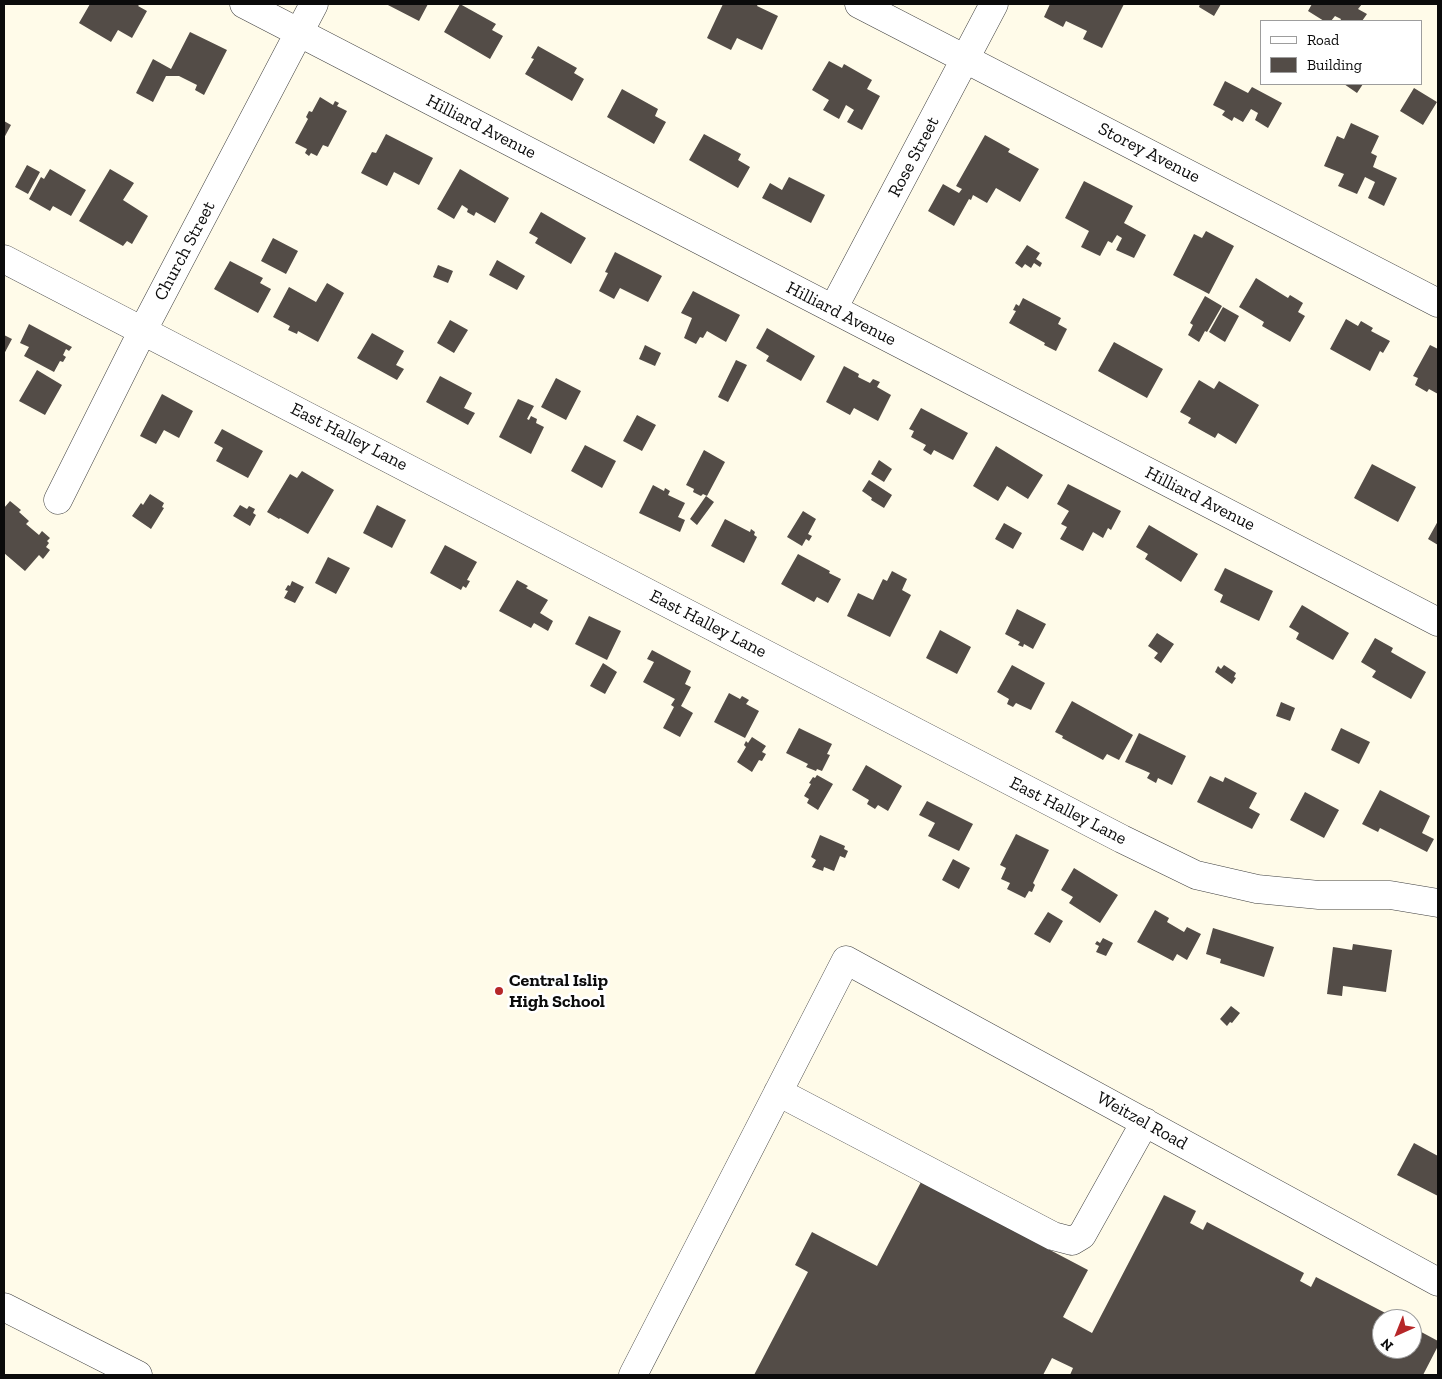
<!DOCTYPE html>
<style>
body{margin:0}
#map{position:relative;width:1442px;height:1379px;overflow:hidden;background:#fffbe9;font-family:"Zilla Slab",serif}
canvas{display:block}
.frame{position:absolute;inset:0;border:5px solid #0b0b0b;pointer-events:none}
.legend{position:absolute;left:1260px;top:20px;width:162px;height:65px;box-sizing:border-box;background:#fff;border:1px solid #9d9d9d;margin:0;padding:6px 9px;list-style:none;font-size:15px;color:#0b0b0b}
.legend li{display:flex;align-items:center;gap:10px;height:25px}
.legend b{width:25px;border:1px solid #9d9d9d}
.north{position:absolute;left:1372px;top:1309px;width:50px;height:50px;box-sizing:border-box;background:#fff;border:1px solid #9d9d9d;border-radius:50%;rotate:224deg;font-size:14px;font-weight:700;line-height:20px;text-align:center;color:#0b0b0b}
.north::after{content:'';display:block;margin:auto;width:18px;height:22px;background:#b62729;clip-path:polygon(50% 0,100% 100%,50% 72%,0 100%)}
</style>
<div id="map">
<canvas width="1442" height="1379"></canvas>
<div class="frame"></div>
<ul class="legend">
<li><b style="height:6px;background:#fff"></b>Road</li>
<li><b style="height:14px;background:#534c47"></b>Building</li>
</ul>
<div class="north">N</div>
</div>
<script>
const g = document.querySelector('canvas').getContext('2d');
g.lineJoin = 'round';
function paint(path, color) {
  g.fillStyle = color;
  g.fill(path, 'evenodd');
}
function strokePath(path, color, width, dash) {
  g.strokeStyle = color;
  g.lineWidth = width;
  g.lineCap = dash ? 'butt' : 'round';
  g.setLineDash(dash || []);
  g.stroke(path);
}
function label(font, color, halo, rows, align = 'center') {
  g.font = font + ' "Zilla Slab",serif';
  g.lineWidth = 5;
  g.setLineDash([]);
  g.textBaseline = 'middle';
  g.strokeStyle = halo;
  g.fillStyle = color;
  for (const [text, x, y, turn = 0] of rows) {
    g.save();
    g.translate(x, y);
    g.rotate((+turn || 0) * Math.PI / 180);
    g.textAlign = isNaN(turn) ? turn : align;
    if (halo) g.strokeText(text, 0, 0);
    g.fillText(text, 0, 0);
    g.restore();
  }
}
paint(new Path2D(`
 M90 4H140L138 6 147 11 132 38 118 30 111 42 79 23Z
 M386 4H428L419 21Z
 M460 4 496 24 492 30 503 36 490 59 444 32Z
 M723 4H758L757 6 778 16 762 50 737 38 731 50 707 38Z
 M1050 4H1124L1102 48 1083 39 1087 31 1066 21 1063 27 1044 17Z
 M1200 4H1221L1214 16 1199 7Z
 M1312 4H1362L1358 9 1367 14 1362 21H1340L1341 19 1335 16 1331 21H1324L1308 11Z
 M190 32 227 50 204 95 195 90 197 85 179 76H166L153 102 136 93 153 59 171 69Z
 M538 46 577 68 574 73 584 79 572 101 525 74 534 59 531 58Z
 M829 61 842 68 844 64 872 80 867 89 880 96 862 130 847 122 854 110 846 105 839 119 823 110 829 100 812 90Z
 M1225 81 1248 93 1252 87 1282 103 1268 128 1255 120 1258 113 1251 109 1243 122 1234 117 1232 121 1222 115 1225 111 1213 105Z
 M1344 84H1363L1357 93Z
 M1414 88 1437 102 1423 125 1400 111Z
 M622 89 658 109 655 116 666 122 654 144 607 117Z
 M320 97 333 105 335 101 339 103 337 106 347 111 328 147 323 145 317 156 311 153 309 156 305 153 307 149 295 143 308 119 306 117 309 111 312 112Z
 M4 121 11 125 4 138Z
 M1351 123 1379 136 1371 153 1377 156 1373 167 1397 178 1384 206 1368 198 1375 182 1365 177 1357 194 1338 186 1344 174 1324 166 1337 136 1344 139Z
 M386 134 433 158 419 185 394 172 387 186 361 173 372 152 376 153Z
 M704 134 741 154 738 160 750 167 738 188 689 160Z
 M985 135 1010 149 1008 152 1039 169 1020 202 996 188 987 203 973 195 971 200 969 199 954 226 928 211 943 184 959 193 962 189 956 186Z
 M27 165 40 172 28 194 15 187Z
 M50 169 86 190 71 216 53 206 50 211 29 199 41 177 44 179Z
 M110 169 134 183 123 200 148 216 132 244 127 241 123 246 79 221Z
 M460 169 509 198 495 223 476 212 474 216 467 212 468 209 462 205 454 219 437 209Z
 M789 177 825 195 811 223 762 198 770 183 782 190Z
 M1084 181 1133 206 1124 223 1146 235 1134 258 1116 250 1122 238 1117 235 1112 243 1108 241 1100 256 1081 247 1089 231 1065 218Z
 M541 212 586 238 571 264 535 243 538 238 529 233Z
 M1206 231 1234 246 1209 294 1173 275 1194 234 1202 238Z
 M273 238 298 251 286 274 261 261Z
 M1027 245 1040 253 1036 259 1042 263 1040 267 1034 263 1031 268 1025 264 1022 268 1015 263Z
 M615 252 662 276 648 302 620 288 614 299 599 291 608 273 605 272Z
 M497 260 525 276 517 290 489 275Z
 M230 261 263 278 260 283 271 289 258 313 214 289Z
 M438 265 453 271 448 283 433 277Z
 M1256 278 1288 298 1290 295 1303 303 1298 312 1305 316 1290 342 1262 326 1264 322 1239 307Z
 M327 283 344 293 318 342 298 331 297 334 288 330 290 326 273 317 289 287 316 302Z
 M693 291 740 315 726 342 707 331 703 338 700 337 696 344 684 338 692 318 681 313Z
 M1205 296 1222 306 1207 332 1205 331 1199 342 1188 335 1193 325 1190 323Z
 M1023 298 1061 318 1058 324 1067 329 1056 351 1044 345 1045 343 1009 323 1016 311 1013 310 1016 304 1019 306Z
 M1223 307 1239 316 1225 342 1209 332Z
 M1346 319 1358 326 1361 321 1373 328 1371 331 1390 341 1383 353 1380 351 1370 371 1330 349Z
 M450 320 468 330 454 353 437 343Z
 M29 324 72 347 69 351 66 349 63 355 66 357 63 362 60 361 54 372 24 356 29 347 20 343Z
 M767 328 815 356 801 381 766 361 769 356 756 348Z
 M372 333 404 351 396 365 404 369 397 380 357 358Z
 M4 335 12 339 4 354Z
 M1114 342 1163 369 1147 398 1098 371Z
 M645 345 661 353 655 366 639 359Z
 M1430 345 1438 349V394L1429 389 1427 392 1415 385 1418 378 1413 376Z
 M736 360 747 365 728 402 718 397Z
 M844 366 859 374 858 377 870 383 873 379 880 382 877 387 891 395 878 421 854 408 850 415 826 402Z
 M37 370 62 385 45 415 19 401Z
 M440 376 472 393 464 408 475 413 468 425 426 402Z
 M556 378 581 391 566 420 541 407Z
 M1199 380 1214 389 1219 381 1259 405 1236 444 1218 433 1215 438 1188 423 1191 418 1180 412Z
 M162 394 193 411 179 438 164 430 156 444 140 436Z
 M518 399 534 406 527 419 529 420 531 416 537 419 536 423 544 427 531 454 499 437Z
 M921 408 968 433 953 460 934 450 931 455 923 450 926 445 911 437 914 431 909 429Z
 M637 415 656 425 642 451 623 441Z
 M222 429 263 451 248 478 216 461 223 448 214 443Z
 M585 445 616 461 602 488 571 471Z
 M996 446 1043 475 1028 499 1007 486 998 501 973 486Z
 M704 450 725 462 707 496 703 494 701 496 693 492 694 489 686 485Z
 M879 460 892 469 884 482 871 474Z
 M1372 464 1416 487 1398 522 1354 498Z
 M302 471 334 490 308 534 280 518 279 519 267 512 290 474 297 478Z
 M869 480 892 495 884 508 871 500 872 498 862 491Z
 M1068 484 1121 511 1111 530 1108 528 1103 538 1093 532 1083 551 1060 539 1067 527 1061 524 1069 511 1057 504Z
 M653 485 664 491 665 488 670 491 668 495 685 503 678 517 685 520 680 532 639 513Z
 M150 494 164 503 162 507 164 508 151 529 132 516 141 503 143 505Z
 M706 496 714 502 697 525 690 519Z
 M10 501 21 510 19 512 29 521 26 524 39 535 42 531 50 538 47 541 49 543 46 547 50 550 43 559 39 555 25 571 4 553 5 549 4 548V508Z
 M240 505 247 509 249 506 255 509 253 513 256 515 250 526 233 516Z
 M377 505 406 520 392 548 363 533Z
 M803 511 816 519 808 534 812 536 809 541 806 539 802 546 787 537Z
 M725 519 750 532 751 529 755 532 754 535 757 537 744 563 711 546Z
 M1438 521V545L1428 539Z
 M1004 523 1022 533 1013 549 995 539Z
 M1149 525 1198 554 1181 582 1145 559 1148 554 1136 547Z
 M445 545 477 562 467 580 470 581 466 588 463 586 461 590 430 573Z
 M798 554 830 571 829 573 841 579 828 603 817 597 814 602 781 584Z
 M328 557 350 568 336 594 315 583Z
 M1225 568 1273 591 1259 621 1220 602 1223 595 1214 590Z
 M892 571 907 579 902 590 911 595 890 637 847 616 858 593 873 600 883 579 887 581Z
 M517 580 528 586 526 588 548 600 540 613 553 621 548 631 534 623 531 628 499 611Z
 M292 581 304 587 295 603 284 598 288 591 285 590 288 585 290 586Z
 M1302 605 1349 633 1333 660 1296 639 1299 633 1289 627Z
 M1017 609 1046 624 1033 649 1024 644 1023 647 1018 645 1020 642 1005 634Z
 M589 616 621 631 607 660 575 644Z
 M940 630 971 647 957 674 926 658Z
 M1157 633 1174 644 1161 663 1154 658 1158 653 1148 646Z
 M1375 638 1393 648 1391 652 1426 672 1411 699 1372 677 1376 671 1361 662Z
 M652 650 691 671 685 684 691 687 681 706 693 713 680 737 663 728 674 707 671 705 675 699 643 682 654 662 647 659Z
 M603 663 617 672 605 694 590 686Z
 M1012 665 1045 683 1031 710 1016 703 1013 707 1007 704 1009 699 997 692Z
 M1224 665 1236 673 1234 677 1236 678 1232 684 1215 672 1218 666 1221 669Z
 M729 693 740 699 742 696 749 700 746 704 759 711 745 738 714 722Z
 M1072 701 1133 735 1119 760 1107 754 1103 760 1062 738 1063 736 1055 732Z
 M1281 702 1295 708 1290 721 1276 716Z
 M799 728 832 744 827 754 830 755 822 771 817 769 816 771 806 767 808 764 786 753Z
 M1341 728 1370 742 1359 764 1331 750Z
 M1139 733 1186 756 1172 785 1158 778 1156 783 1147 778 1150 773 1125 762Z
 M752 737 766 746 762 752 766 754 762 761 759 760 752 772 737 762 746 747 744 745 746 741 748 743Z
 M866 765 902 786 888 811 878 805 875 809 867 804 869 800 852 790Z
 M817 775 833 784 818 810 807 803 809 799 804 796 811 784 809 783 813 777 815 778Z
 M1210 776 1223 782 1225 777 1257 793 1249 808 1260 814 1252 829 1197 802Z
 M1380 790 1430 816 1422 833 1434 839 1427 852 1380 828 1378 832 1362 824Z
 M1305 792 1339 810 1324 838 1290 820Z
 M927 801 973 824 959 851 928 836 935 823 919 815Z
 M1016 834 1049 850 1033 883 1035 885 1032 892 1029 891 1025 898 1007 889 1010 883 1001 879 1006 868 1000 865Z
 M820 835 845 846 844 849 848 851 845 858 840 856 834 871 824 867 823 871 812 867 816 860 811 857Z
 M953 859 970 868 959 889 942 880Z
 M1074 868 1118 895 1100 923 1069 903 1073 897 1061 890Z
 M1155 910 1169 918 1167 922 1184 932 1187 927 1201 934 1187 960 1177 954 1173 961 1137 942Z
 M1048 912 1063 921 1050 943 1034 934Z
 M1213 928 1274 947 1264 977 1220 963 1221 959 1206 954Z
 M1103 938 1113 943 1106 956 1096 952 1099 946 1095 944 1097 941 1100 943Z
 M1353 944 1392 950 1386 992 1343 986 1342 996 1327 994 1333 947 1352 950Z
 M1231 1006 1240 1013 1232 1023 1230 1022 1227 1026 1220 1019Z
 M1414 1143 1438 1156V1196L1397 1175Z
 M921 1182 1088 1270 1063 1317 1092 1333 1164 1195 1196 1211 1190 1223 1203 1230 1207 1222 1304 1273 1300 1281 1311 1287 1316 1277 1397 1319H1382V1349H1412V1327L1438 1341V1346L1423 1375H1070L1073 1368 1052 1358 1043 1375H754L808 1272 795 1265 812 1232 877 1266Z`), '#534c47');
const minor = new Path2D(`
 M244 4 1438 622
 M859 4 1438 303
 M4 259 1122 839 1196 875 1257 889 1319 895H1390L1438 903
 M833 309 994 4
 M58 500 143 330 314 4
 M778 1092 1053 1236 1072 1241 1082 1235 1145 1122
 M4 1307 138 1375
 M633 1375 846 960 1438 1282`);
strokePath(minor, '#3e3e3e', 29);
strokePath(minor, '#fff', 28);
for (const [x, y, r, color] of [
 [499,991,5,"#b62729"]
]) {
  const dot = new Path2D();
  dot.arc(x, y, r, 0, 2 * Math.PI);
  g.fillStyle = color;
  g.fill(dot);
  strokePath(dot, '#fff', 2);
}
label('18px', '#0b0b0b', '#fff', [
 ["Hilliard Avenue",481,127,27],
 ["Storey Avenue",1149,153,27],
 ["Rose Street",914,157,-62],
 ["Church Street",185,251,-62],
 ["Hilliard Avenue",841,314,27],
 ["East Halley Lane",349,437,27],
 ["Hilliard Avenue",1200,499,27],
 ["East Halley Lane",708,624,27],
 ["East Halley Lane",1068,811,27],
 ["Weitzel Road",1142,1121,29]
]);
label('bold 18px', '#0b0b0b', '#fff', [
 ["Central Islip",509,981],
 ["High School",509,1002]
], 'left');
</script>
